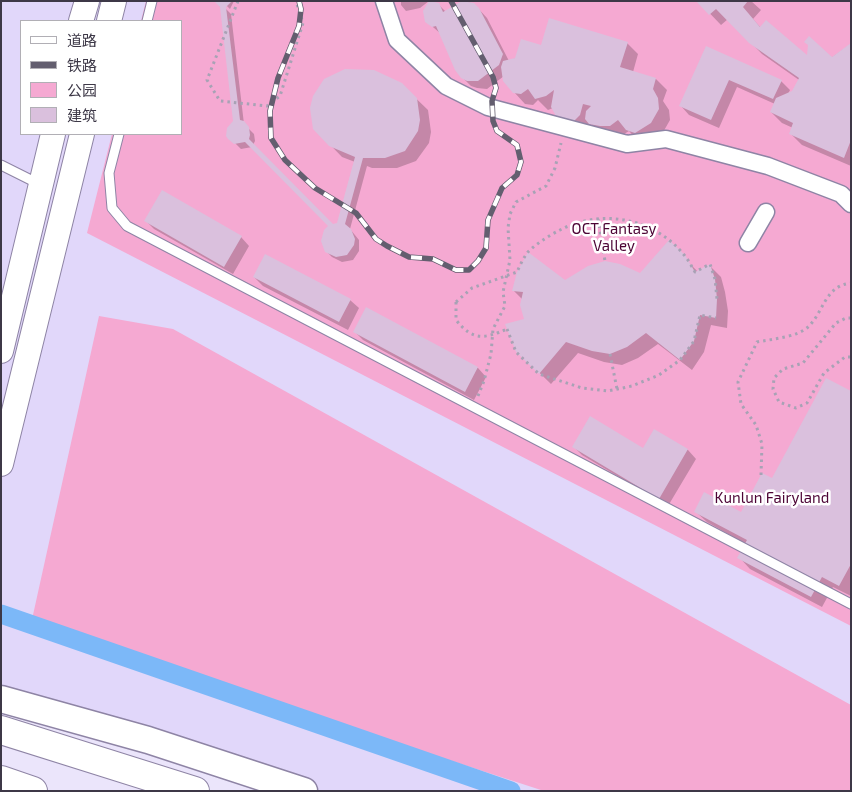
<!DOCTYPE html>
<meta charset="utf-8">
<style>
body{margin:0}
#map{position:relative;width:852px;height:792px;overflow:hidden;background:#ebe5fb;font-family:"Exo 2","Noto Sans SC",sans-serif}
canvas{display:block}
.frame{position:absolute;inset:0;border:2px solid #3d3847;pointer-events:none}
.legend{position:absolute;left:20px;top:20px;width:162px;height:115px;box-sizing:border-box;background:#fff;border:1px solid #b1afb5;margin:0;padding:6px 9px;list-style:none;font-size:15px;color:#3d3847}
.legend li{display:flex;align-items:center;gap:10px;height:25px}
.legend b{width:25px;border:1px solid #b1afb5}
</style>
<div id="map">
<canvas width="852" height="792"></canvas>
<div class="frame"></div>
<ul class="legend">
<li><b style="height:6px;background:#fff"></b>道路</li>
<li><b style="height:6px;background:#635e6f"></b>铁路</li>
<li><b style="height:14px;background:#f5a9d2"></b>公园</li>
<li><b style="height:14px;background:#dac0dd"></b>建筑</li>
</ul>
</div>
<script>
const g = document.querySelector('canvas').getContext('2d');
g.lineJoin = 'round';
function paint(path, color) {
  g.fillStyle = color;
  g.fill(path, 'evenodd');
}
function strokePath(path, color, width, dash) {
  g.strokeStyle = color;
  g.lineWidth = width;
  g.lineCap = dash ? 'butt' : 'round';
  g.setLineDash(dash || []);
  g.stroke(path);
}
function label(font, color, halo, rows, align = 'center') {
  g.font = font + ' "Exo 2",sans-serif';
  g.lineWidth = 5;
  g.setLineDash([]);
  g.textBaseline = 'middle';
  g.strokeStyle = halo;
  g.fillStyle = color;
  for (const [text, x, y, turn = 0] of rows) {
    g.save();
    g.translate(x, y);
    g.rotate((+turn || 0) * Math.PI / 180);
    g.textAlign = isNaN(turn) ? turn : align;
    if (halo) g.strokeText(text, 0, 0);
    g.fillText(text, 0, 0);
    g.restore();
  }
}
paint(new Path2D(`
 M1 1H851V791H268L1 698ZM21 21H181V134H21Z`), '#e1d7fa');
paint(new Path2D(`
 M146 1H851V626L87 233 112 134H181V21H141Z
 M99 316 173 329 851 705V791H544L31 624Z`), '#f5a9d2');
paint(new Path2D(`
 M216 1H234L230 9 225 4V8L231 14 244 124 254 134 255 141 253 145 332 225 338 224 355 162 342 157 314 128 401 84 428 110 431 132 429 143 416 161 397 168H372L367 166 350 229 359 240V251L353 260 342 262 332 257 326 251 330 226 252 147 241 149 227 135 234 122 221 8Z
 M401 1H429L420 8 406 11 401 5Z
 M464 1 474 4 487 18 509 61 542 46 627 43 638 54 633 72 656 79 667 90 663 101 669 110 670 120 662 134 638 141 629 131 621 136 602 134 591 124 590 127 584 133 553 108 548 110 538 100 533 105 525 104 514 92 504 76 487 89 477 88 471 86 462 77 441 34 426 21 438 4 446 12Z
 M698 1H751L761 10 753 19 761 28 808 58H831L851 44V166L802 145 791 134 793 128 782 123 771 112 775 104 737 87 719 128 689 115 681 106 706 48 781 81 790 90 788 94 793 92 799 80 762 54 728 19 721 25Z
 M146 221 241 237 249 246 233 274 154 229Z
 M669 242 698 272 710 266 721 277 725 292 728 311 727 328 711 325 704 352 692 370 658 344 638 358 622 365 604 362 578 353 551 384 517 351 525 320 523 300 513 290 565 281 640 275Z
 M254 277 350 300 359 308 348 330 263 286Z
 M367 309 478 368 486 377 474 400 363 340 355 332Z
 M851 393V596L833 587 822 607 750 569 739 557 746 544 707 522 695 511 741 514Z
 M655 431 688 450 696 459 668 506 582 455 574 447 644 449Z`), '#0003');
strokePath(new Path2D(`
 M1 614 511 791`), '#7cb8f8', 19);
paint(new Path2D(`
 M214 1H232L226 7 240 120 244 121 249 127 250 135 249 139 333 224 337 223 355 157 329 146 313 129 310 108 313 96 324 79 345 69 374 70 402 83 417 98 420 120 418 131 405 151 385 158H363L345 224 351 229 355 239 354 245 347 255 336 257 325 252 321 241 324 230 328 226 245 142 234 144 228 139 226 136 227 128 233 121 220 7Z
 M429 1 439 3 443 12 462 1 474 3 479 8 503 54 499 65 478 81H467L461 78 455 70 436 26 432 27 425 22 423 11Z
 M696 1H748L743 7 760 27 766 20 807 55 808 45 804 42 809 36 832 57 851 43V140L844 158 789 134 793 123 770 112 776 98 792 91 799 78 749 43 716 9 709 15Z
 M549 18 628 42 620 67 656 78 653 89 658 98 659 109 651 123 635 133 626 130 618 120 610 126H600L589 124 585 119 586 111 591 106 583 104 580 115 572 123 565 125 556 116 551 107 554 90 546 96 535 99 528 89 521 94 513 93 503 81 501 67 503 61 515 58 521 39 541 45Z
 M706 46 782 80 773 99 729 80 711 120 679 106Z
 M162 190 242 236 224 267 144 221Z
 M669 240 685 255 695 272 710 264 715 279 717 299 716 318 700 315 694 341 680 360 646 333 627 347 610 354 592 351 566 342 539 374 516 352 505 324 524 319 520 305 523 292 512 291 517 272 528 252 565 280 588 266 605 261 620 264 640 273Z
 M265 254 351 299 339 322 253 277Z
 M366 307 478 367 465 392 353 332Z
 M826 378 851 391V564L839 586 822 577 811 597 737 558 747 540 694 512 704 492 741 512 762 473 772 478Z
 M590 416 643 448 654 429 688 449 659 499 572 447Z`), '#dac0dd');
const lane = new Path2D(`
 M147 21 152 1
 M119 134 109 173 112 208 127 226 851 604
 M1 165 39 184`);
const street = new Path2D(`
 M384 1 397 40 446 86 488 107 627 144 666 139 768 166 841 194 851 204
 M748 243 766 212`);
const secondary = new Path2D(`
 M81 21 87 1
 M109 21 114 1
 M1 351 53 134
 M1 464 82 134`);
const primary = new Path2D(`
 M1 699 148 740 304 791`);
const highway = new Path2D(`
 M1 730 195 791
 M1 780 33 791`);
strokePath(lane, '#8e84a5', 11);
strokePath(street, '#8e84a5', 19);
strokePath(secondary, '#8e84a5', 26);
strokePath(primary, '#8e84a5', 29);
strokePath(highway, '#8e84a5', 30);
strokePath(new Path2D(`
 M238 1 207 80 220 101 267 106 280 96 303 23 296 1
 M598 219 605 261
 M456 302 472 288 517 272C520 265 524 257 528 252 537 243 550 235 560 230 602 208 655 218 685 256 689 261 692 267 695 272L710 264 715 279 717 299
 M851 318H846L836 323 803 363 783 369 774 378 773 389 779 402 796 408 807 403 824 373 845 357H851
 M507 329 516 352 539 374 582 388 608 391 632 386 659 375 680 360 694 341 700 315 716 318
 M610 354 617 389
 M478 396 484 381 491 354 493 329 505 306 503 292 510 260 508 228 510 214 516 202 546 186 555 168 561 143
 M761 475 762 444 756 425 741 404 738 382 757 342C772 339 799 337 809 326 824 311 825 286 851 283`), '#a8a2b5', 3, [2.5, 4]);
strokePath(lane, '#fff', 9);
strokePath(street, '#fff', 16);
strokePath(secondary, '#fff', 24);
strokePath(primary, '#fff', 26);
strokePath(highway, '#fff', 28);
const rail = new Path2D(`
 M299 1 301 9 299 26 278 78 270 111 271 138 285 160 315 188 356 213 376 239 387 246 409 257 433 259 456 270H469L478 261 486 248 488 220 502 188 517 175 521 162 517 145 497 131 493 121 492 101 496 88 493 77 451 1`);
strokePath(rail, '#635e6f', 5.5);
strokePath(rail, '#fff', 4, [11]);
strokePath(new Path2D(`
 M456 302V320C473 341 484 339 507 329`), '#a8a2b5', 3, [2.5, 4]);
label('15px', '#4c0435', '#fff', [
 ["OCT Fantasy",614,229],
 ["Valley",614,246],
 ["Kunlun Fairyland",772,498]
]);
</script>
